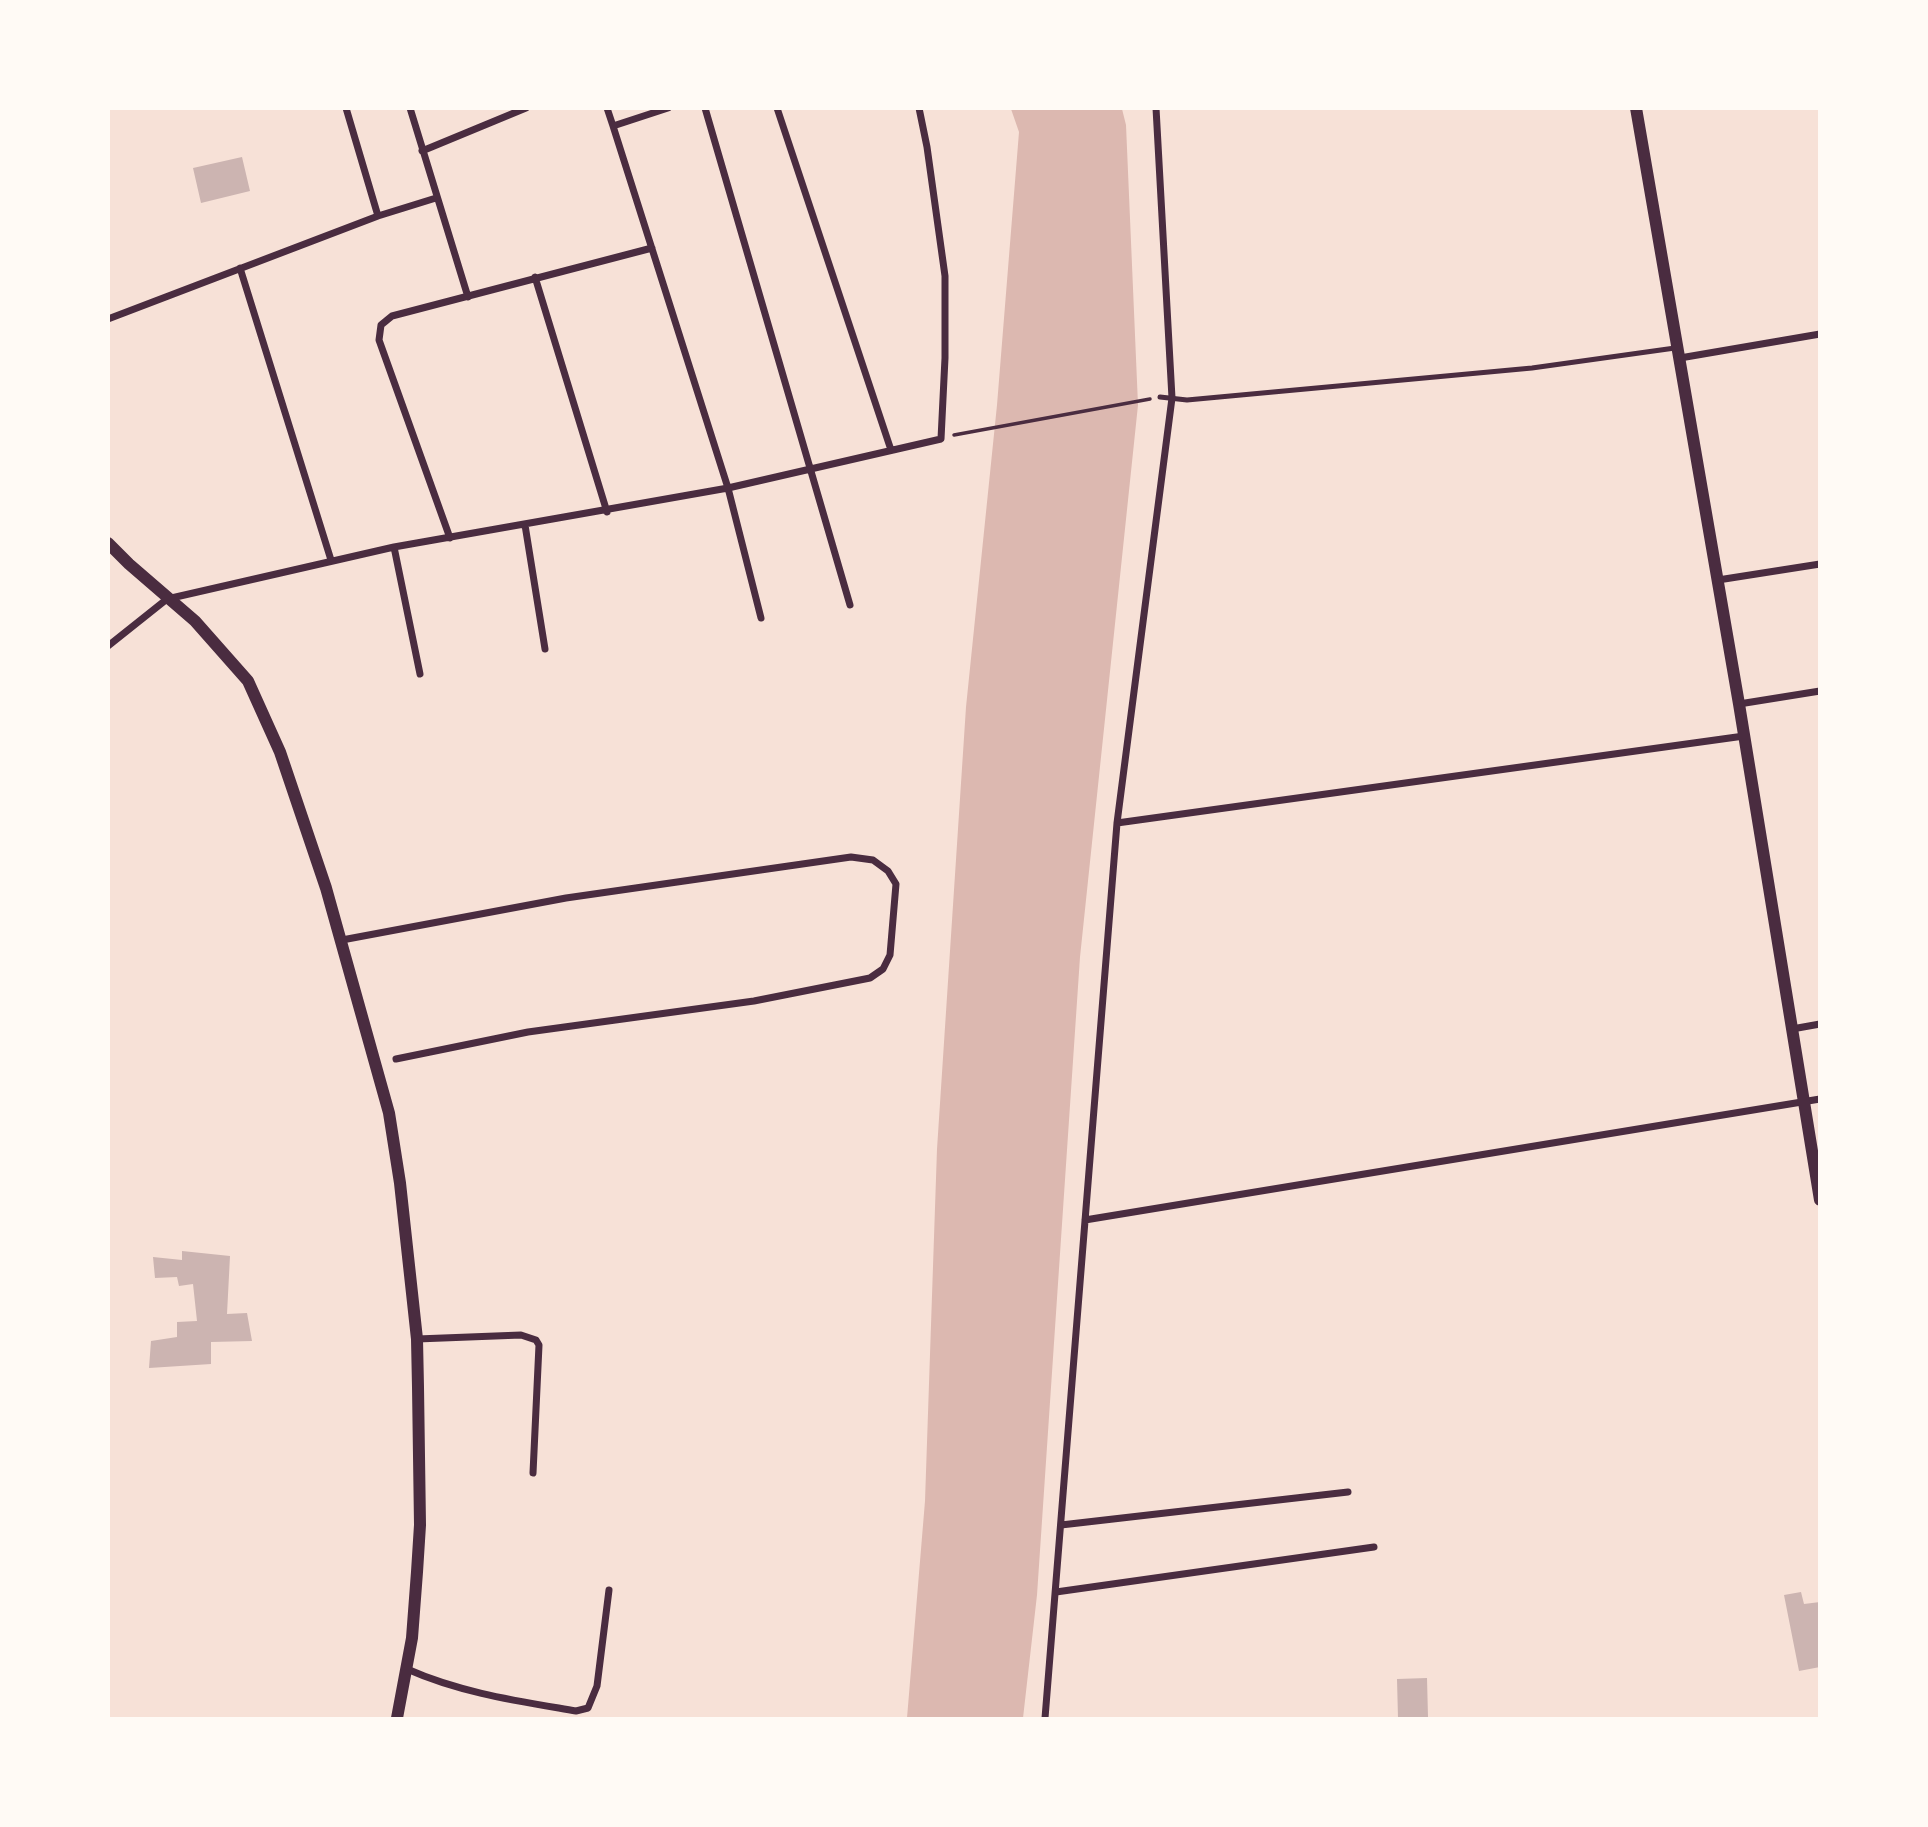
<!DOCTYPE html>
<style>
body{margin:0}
#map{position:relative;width:1928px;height:1827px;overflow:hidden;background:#f7e1d7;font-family:Raleway,sans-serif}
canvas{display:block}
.frame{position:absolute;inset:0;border:110px solid #fffaf5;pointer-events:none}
</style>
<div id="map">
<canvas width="1928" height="1827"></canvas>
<div class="frame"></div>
</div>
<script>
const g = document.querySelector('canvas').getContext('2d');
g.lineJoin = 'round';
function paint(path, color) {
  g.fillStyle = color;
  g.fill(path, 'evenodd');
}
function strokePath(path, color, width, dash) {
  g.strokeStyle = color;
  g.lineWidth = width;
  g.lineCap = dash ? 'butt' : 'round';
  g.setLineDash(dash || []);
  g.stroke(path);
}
paint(new Path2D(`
 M1011 109H1122L1126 125 1138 405 1080 957 1037 1595 1023 1718H907L925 1501 937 1149 966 707 997 405 1019 132Z`), '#dcb8b0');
paint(new Path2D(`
 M242 157 250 191 201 203 193 168Z
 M182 1251 230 1256 227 1314 247 1313 252 1341 211 1342V1364L149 1368 151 1341 177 1337V1322L197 1321 193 1284 179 1286 177 1277 155 1278 153 1257 182 1260Z
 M1801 1592 1804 1604 1820 1602V1667L1799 1671 1784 1595Z
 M1427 1678 1428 1717 1398 1718 1397 1679Z`), '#ccb4b1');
strokePath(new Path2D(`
 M954 435 1150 399`), '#4a2c40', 3.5);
strokePath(new Path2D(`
 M1160 397 1187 400 1532 368 1675 348`), '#4a2c40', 5);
strokePath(new Path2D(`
 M346 108 378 216
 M410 108 468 297
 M607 108 613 126
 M668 108 613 126 728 488 761 618
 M705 108 850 605
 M777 108 891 450
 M422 151 526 108
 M240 268 331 560
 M535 277 607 512
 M108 319 378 216 436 198
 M1680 358 1820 334
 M525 525 545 649
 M450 538 379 340 381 325 392 316 652 248
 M394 547 420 674
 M1718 580 1820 564
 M108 646 167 599 394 547 728 488 941 439 945 358V276L927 147 919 108
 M1739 704 1820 691
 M1117 823 1744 736
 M342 940 566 898 851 857 873 860 888 871 896 884 890 955 883 969 870 978 754 1001 528 1032 396 1059
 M1792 1029 1820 1024
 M1085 1220 1820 1099
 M417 1339 521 1335 536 1340 539 1345 533 1473
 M1061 1525 1348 1492
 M1056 1592 1374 1547
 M407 1669C461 1693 518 1701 576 1711L588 1708 597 1686 609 1590
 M1045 1718 1117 823 1172 398 1156 108`), '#4a2c40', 7);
strokePath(new Path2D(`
 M1636 108 1739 704 1820 1200
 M108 543 129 564 195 621 248 681 280 752 326 888 389 1113 400 1183 417 1339 418 1387 420 1525 417 1572 412 1638 397 1718`), '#4a2c40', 12);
</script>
